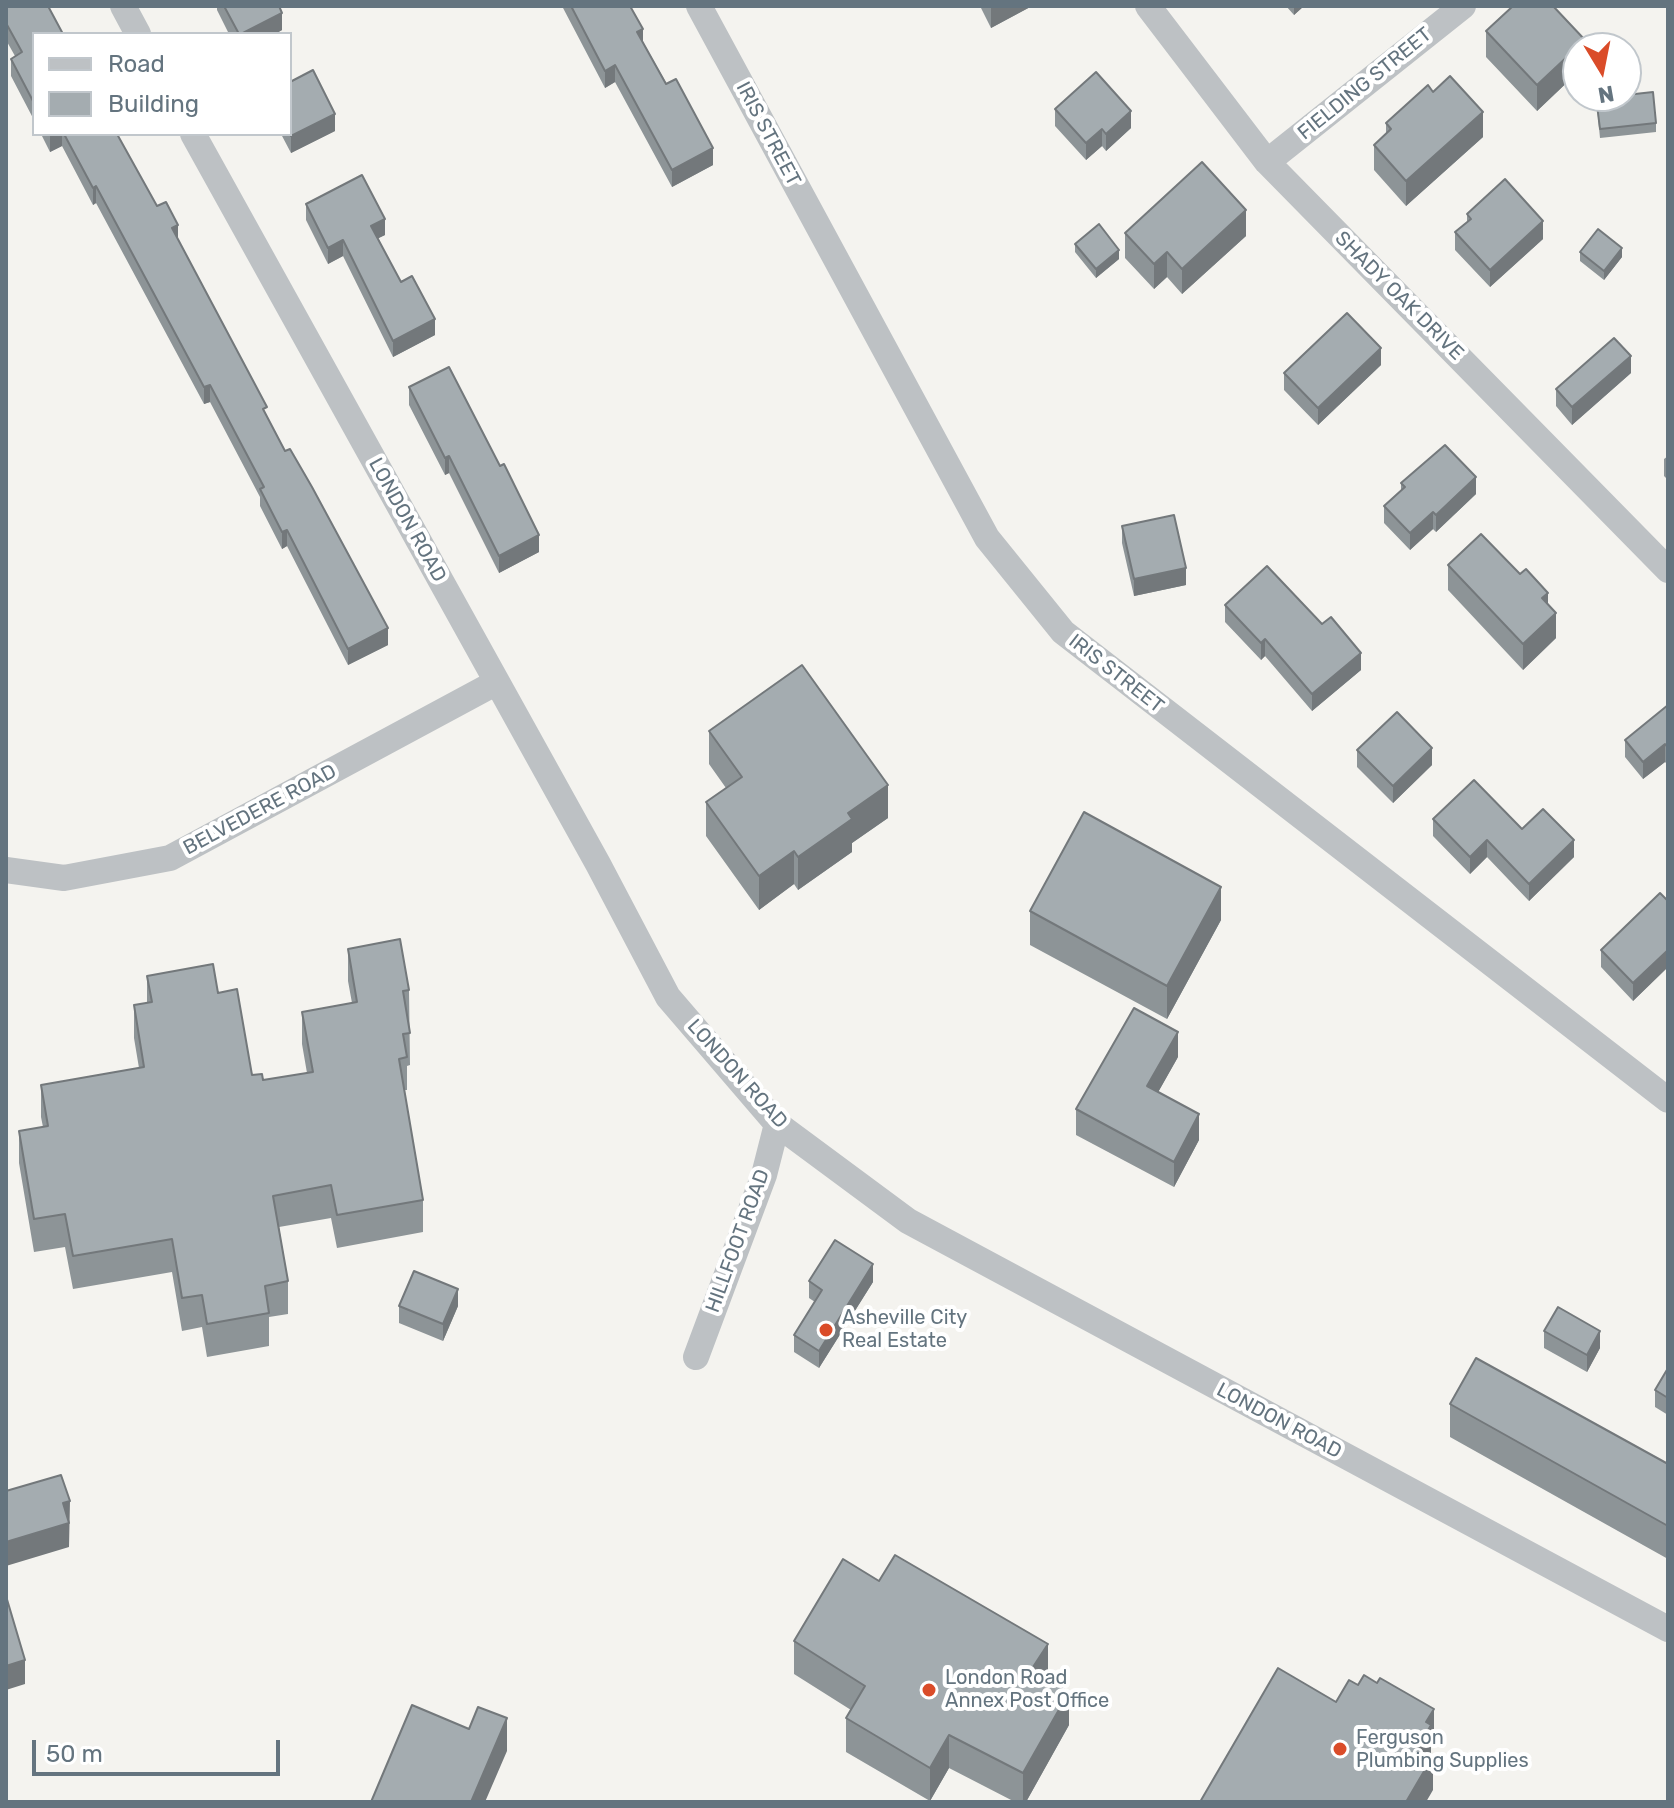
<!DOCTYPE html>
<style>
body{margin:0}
#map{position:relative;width:1674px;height:1808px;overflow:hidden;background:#f4f3ef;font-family:Rubik,sans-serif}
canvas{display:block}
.frame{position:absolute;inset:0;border:8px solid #64747f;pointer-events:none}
.legend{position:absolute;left:32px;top:32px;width:260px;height:104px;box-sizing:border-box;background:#fff;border:2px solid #c1c7cc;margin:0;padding:10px 14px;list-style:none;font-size:24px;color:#64747f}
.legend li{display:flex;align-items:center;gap:16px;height:40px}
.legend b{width:40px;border:2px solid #c1c7cc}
.north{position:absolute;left:1562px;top:32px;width:80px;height:80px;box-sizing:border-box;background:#fff;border:2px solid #c1c7cc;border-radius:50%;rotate:170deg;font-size:22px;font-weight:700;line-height:32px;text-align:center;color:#64747f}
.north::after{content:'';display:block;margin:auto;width:28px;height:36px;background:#da4c29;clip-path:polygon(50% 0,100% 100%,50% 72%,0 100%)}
.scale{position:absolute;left:32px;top:1740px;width:248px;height:36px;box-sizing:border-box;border:4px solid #64747f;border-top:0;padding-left:10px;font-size:24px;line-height:28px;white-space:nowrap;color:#64747f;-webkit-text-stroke:6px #fff;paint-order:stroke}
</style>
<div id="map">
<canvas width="1674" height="1808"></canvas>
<div class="frame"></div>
<ul class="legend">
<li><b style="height:10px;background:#bdc1c4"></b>Road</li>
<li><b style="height:22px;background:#a4acb0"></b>Building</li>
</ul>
<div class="north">N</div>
<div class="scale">50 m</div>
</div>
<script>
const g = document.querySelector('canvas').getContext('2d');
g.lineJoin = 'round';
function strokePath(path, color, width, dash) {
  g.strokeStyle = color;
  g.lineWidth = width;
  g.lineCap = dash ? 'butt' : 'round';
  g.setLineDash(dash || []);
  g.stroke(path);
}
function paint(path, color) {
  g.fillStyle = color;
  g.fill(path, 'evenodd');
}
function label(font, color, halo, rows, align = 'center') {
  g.font = font + ' Rubik,sans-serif';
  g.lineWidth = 8;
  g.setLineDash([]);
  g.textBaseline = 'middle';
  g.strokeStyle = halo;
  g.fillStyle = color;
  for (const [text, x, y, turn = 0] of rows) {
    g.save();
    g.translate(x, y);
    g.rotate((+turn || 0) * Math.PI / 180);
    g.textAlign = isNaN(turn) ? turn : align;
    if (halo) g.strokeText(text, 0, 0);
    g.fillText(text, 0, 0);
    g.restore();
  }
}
strokePath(new Path2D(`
 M123 6 138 34
 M699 6 987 538 1063 632 1668 1100
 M1148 6 1267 162 1668 570
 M193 134 598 864 668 997 777 1124 908 1221 1668 1629
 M1267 162 1463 6
 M6 870 64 878 170 858 497 682
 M696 1357 764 1175 777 1124`), '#bdc1c4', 26);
paint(new Path2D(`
 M6 6 34 34V120L11 76V59L15 56 6 40Z
 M217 6H279L282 30 275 34H229L217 10Z
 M562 6H630L643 42 713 165 672 187 615 82 605 88Z
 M980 6H1032L991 28Z
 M1286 6H1304L1294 15Z
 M1486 31 1585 48H1578V72L1537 111 1486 57Z
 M1433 92 1483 137 1406 206 1374 170V145L1386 134V123Z
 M1596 97 1656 123V132L1600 138Z
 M1055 109 1131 128 1106 151 1102 146 1086 160 1055 126Z
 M335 131 291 153 281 134H290Z
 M41 134H117L157 206 178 239 267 416 388 645 348 665 287 546 282 549 260 506V497L210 402 204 404 96 203 93 205 62 146 50 152Z
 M306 204 385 235 378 238 401 282 435 335 393 357 343 256 328 264 306 220Z
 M1467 214 1543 239 1490 287 1455 250V232L1467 222Z
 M1125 233 1246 236 1182 294 1167 277 1154 289 1125 258Z
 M1075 244 1119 259 1096 278 1075 252Z
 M1580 252 1622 257 1604 280 1580 261Z
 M1381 365 1318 425 1284 390V373Z
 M1631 373 1572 425 1556 406V389Z
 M409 387 539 552 499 573 449 473 445 475 409 405Z
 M1668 456V480L1664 476V459Z
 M1401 483 1476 494 1436 532 1433 529 1410 550 1384 523V506L1401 490Z
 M1122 526 1186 585 1134 596 1122 543Z
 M1448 565 1520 574 1548 604 1556 638 1523 670 1448 590Z
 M1225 605 1361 670 1312 711 1265 656 1261 660 1225 622Z
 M1668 705V765L1665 762 1643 779 1625 757V740Z
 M709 731 888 818 852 843V852L798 890 794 884 759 910 706 836V802L726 788 709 764Z
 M1357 750 1432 765 1393 803 1357 767Z
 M1433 819 1522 829 1574 857 1529 901 1487 857 1470 874 1433 836Z
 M1668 901V967L1633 1001 1601 967V950Z
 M1030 911 1221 920 1167 1019 1030 945Z
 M348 949 409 990 410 1065 407 1066V1090H404L423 1200V1232L337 1248 331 1218 279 1227 288 1281V1314L269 1317V1346L207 1357 202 1327 182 1331 172 1272 73 1289 65 1247 34 1252 19 1163V1131L43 1127 41 1117V1085L139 1068 134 1038V1005L147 1003V976L218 993 252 1075 263 1080 307 1073 302 1044V1012L352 1003 348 981Z
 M1178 1057 1158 1092 1199 1140 1174 1187 1076 1135V1109Z
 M809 1281 873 1282 819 1368 794 1352V1335L815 1302 809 1298Z
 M399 1306H458L443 1341 399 1323Z
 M1544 1331 1600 1348 1587 1372 1544 1348Z
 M1668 1368V1415L1655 1407V1390Z
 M1450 1404 1668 1464V1559L1450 1437Z
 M879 1581 1048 1677 1047 1679 1069 1725 1026 1802H1015L949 1768 930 1801 846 1752V1718L851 1710 794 1674V1641Z`), '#8d9497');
paint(new Path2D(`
 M991 6H1032L991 28Z
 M1294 6H1304L1294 15Z
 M282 13V30L275 34H241Z
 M643 29V46L637 32Z
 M1585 40V48H1578V72L1537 111V85Z
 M615 65V82L605 88V71Z
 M1131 111V128L1106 151V134Z
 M1483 112V137L1406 206V181Z
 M335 114V131L291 153V136Z
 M1102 129V146L1086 160V143Z
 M52 134H62V146L50 152V135Z
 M713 148V165L672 187V170Z
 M96 186V203L93 205V188Z
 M1246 210V236L1182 294V269Z
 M385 219V235L371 242V226Z
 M1543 221V239L1490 287V270Z
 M178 225V242L172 228Z
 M343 240V256L328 264V248Z
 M1622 248V257L1604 280V271Z
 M1119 250V259L1096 278V269Z
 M1167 252V277L1154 289V264Z
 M435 319V335L393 357V341Z
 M1381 348V365L1318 425V408Z
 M1631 356V373L1572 425V407Z
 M210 385V402L204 404V387Z
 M449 456V473L445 475V458Z
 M1476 477V494L1436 532V515Z
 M1433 512V529L1410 550V533Z
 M287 530V546L282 549V532Z
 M539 535V552L499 573V556Z
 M1186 568V585L1134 596V579Z
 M1548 593V618L1542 598Z
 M1556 613V638L1523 670V644Z
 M388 628V645L348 665V649Z
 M1265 639V656L1261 660V643Z
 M1361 653V670L1312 711V694Z
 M1665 744V762L1643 779V762Z
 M1432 748V765L1393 803V786Z
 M888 785V818L852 843V852L798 890V857L848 813Z
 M1487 840V857L1470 874V857Z
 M1574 840V857L1529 901V884Z
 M794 851V884L759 910V876Z
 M1221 887V920L1167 1019V986Z
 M1668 950V967L1633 1001V983Z
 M1178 1032V1057L1147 1112V1086Z
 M1199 1114V1140L1174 1187V1162Z
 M873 1264V1282L819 1368V1351Z
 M458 1289V1306L443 1341V1324Z
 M1600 1331V1348L1587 1372V1355Z
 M70 1501 69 1547 6 1566V1542L63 1503Z
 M1048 1644V1677L1031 1703V1670Z
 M25 1660V1684L6 1690V1666Z
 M1069 1692V1725L1026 1802H1023V1773Z
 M1434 1709V1742L1431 1747V1759L1418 1748 1426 1722Z
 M507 1718V1751L485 1802H471Z
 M949 1735V1768L930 1801V1768Z
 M1433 1756V1790L1426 1802H1406Z`), '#73787b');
const building = new Path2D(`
 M6 6H48L63 34H34V103L11 59 22 52 6 23Z
 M224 6H279L282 13 241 34H239Z
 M571 6H630L643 29 637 32 666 84 676 79 713 148 672 170 615 65 605 71Z
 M1513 6H1553L1585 40 1537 85 1486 31Z
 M313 70 335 114 291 136 290 133V82Z
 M1096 72 1131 111 1106 134 1102 129 1086 143 1055 109Z
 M1450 76 1483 112 1406 181 1374 145 1391 129 1386 123 1428 85 1433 92Z
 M1653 92 1656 123 1600 129 1596 97 1626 96V95Z
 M64 134H117L157 206 166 202 178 225 172 228 267 407 263 409 285 451 290 449 312 487 388 628 348 649 287 530 282 532 260 489 264 487 210 385 204 387 96 186 93 188Z
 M1202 162 1246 210 1182 269 1167 252 1154 264 1125 233Z
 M362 175 385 219 371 226 401 282 412 276 435 319 393 341 343 240 328 248 306 204Z
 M1505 179 1543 221 1490 270 1455 232 1471 219 1467 214Z
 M1099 224 1119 250 1096 269 1075 244Z
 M1598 229 1622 248 1604 271 1580 252Z
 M1347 313 1381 348 1318 408 1284 373Z
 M1614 338 1631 356 1572 407 1556 389Z
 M449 367 500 466 504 464 539 535 499 556 449 456 445 458 409 387Z
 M1445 445 1476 477 1436 515 1433 512 1410 533 1384 506 1405 487 1401 483Z
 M1174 515 1186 568 1134 579 1122 526Z
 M1481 534 1520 574 1526 569 1548 593 1542 598 1556 613 1523 644 1448 565Z
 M1267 566 1322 624 1331 617 1361 653 1312 694 1265 639 1261 643 1225 605Z
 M802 665 888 785 848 813 852 819 798 857 794 851 759 876 706 802 742 777 709 731Z
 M1668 705V748L1665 744 1643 762 1625 740Z
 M1397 712 1432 748 1393 786 1357 750Z
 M1474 780 1522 829 1543 809 1574 840 1529 884 1487 840 1470 857 1433 819Z
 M1084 812 1221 887 1167 986 1030 911Z
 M1660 893 1668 901V950L1633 983 1601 950Z
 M400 939 409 990 403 991 410 1033 403 1034 407 1057 399 1059 423 1200 337 1215 331 1185 273 1196 288 1281 265 1286 269 1313 207 1324 202 1295 182 1298 172 1239 73 1256 65 1214 34 1219 19 1131 48 1126 41 1085 144 1067 134 1005 152 1002 147 976 213 964 218 993 237 989 252 1075 262 1074 263 1080 313 1072 302 1012 357 1002 348 949Z
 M1134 1008 1178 1032 1147 1086 1199 1114 1174 1162 1076 1109Z
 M835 1240 873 1264 819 1351 794 1335 822 1290 809 1281Z
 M414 1271 458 1289 443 1324 399 1306Z
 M1558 1307 1600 1331 1587 1355 1544 1331Z
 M1476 1358 1668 1464V1526L1450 1404Z
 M1668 1368V1398L1655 1390Z
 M61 1475 70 1501 63 1503 69 1523 6 1542V1491Z
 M895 1555 1048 1644 1031 1670 1069 1692 1023 1773 949 1735 930 1768 846 1718 865 1686 794 1641 843 1559 879 1581Z
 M6 1596 25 1660 6 1666Z
 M1278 1668 1336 1702 1349 1680 1358 1685 1364 1675 1377 1683 1380 1678 1434 1709 1426 1722 1431 1725 1418 1748 1433 1756 1406 1802H1200Z
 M412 1705 469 1729 478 1707 507 1718 471 1802H371Z`);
paint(building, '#a4acb0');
strokePath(building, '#73787b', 2);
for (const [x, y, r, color] of [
 [826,1330,8,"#da4c29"],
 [929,1690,8,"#da4c29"],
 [1340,1749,8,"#da4c29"]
]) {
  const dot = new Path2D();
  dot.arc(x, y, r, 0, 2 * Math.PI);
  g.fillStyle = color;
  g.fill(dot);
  strokePath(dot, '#fff', 3);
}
label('20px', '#64747f', '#fff', [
 ["FIELDING STREET",1365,84,-39],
 ["IRIS STREET",768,134,62],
 ["SHADY OAK DRIVE",1399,296,45],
 ["LONDON ROAD",407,520,61],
 ["IRIS STREET",1116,674,38],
 ["BELVEDERE ROAD",260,810,-28],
 ["LONDON ROAD",737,1074,48],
 ["HILLFOOT ROAD",738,1241,-70],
 ["LONDON ROAD",1279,1421,28]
]);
label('20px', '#64747f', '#fff', [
 ["Asheville City",842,1318],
 ["Real Estate",842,1341],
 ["London Road",945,1678],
 ["Annex Post Office",945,1701],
 ["Ferguson",1356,1738],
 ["Plumbing Supplies",1356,1761]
], 'left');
</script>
